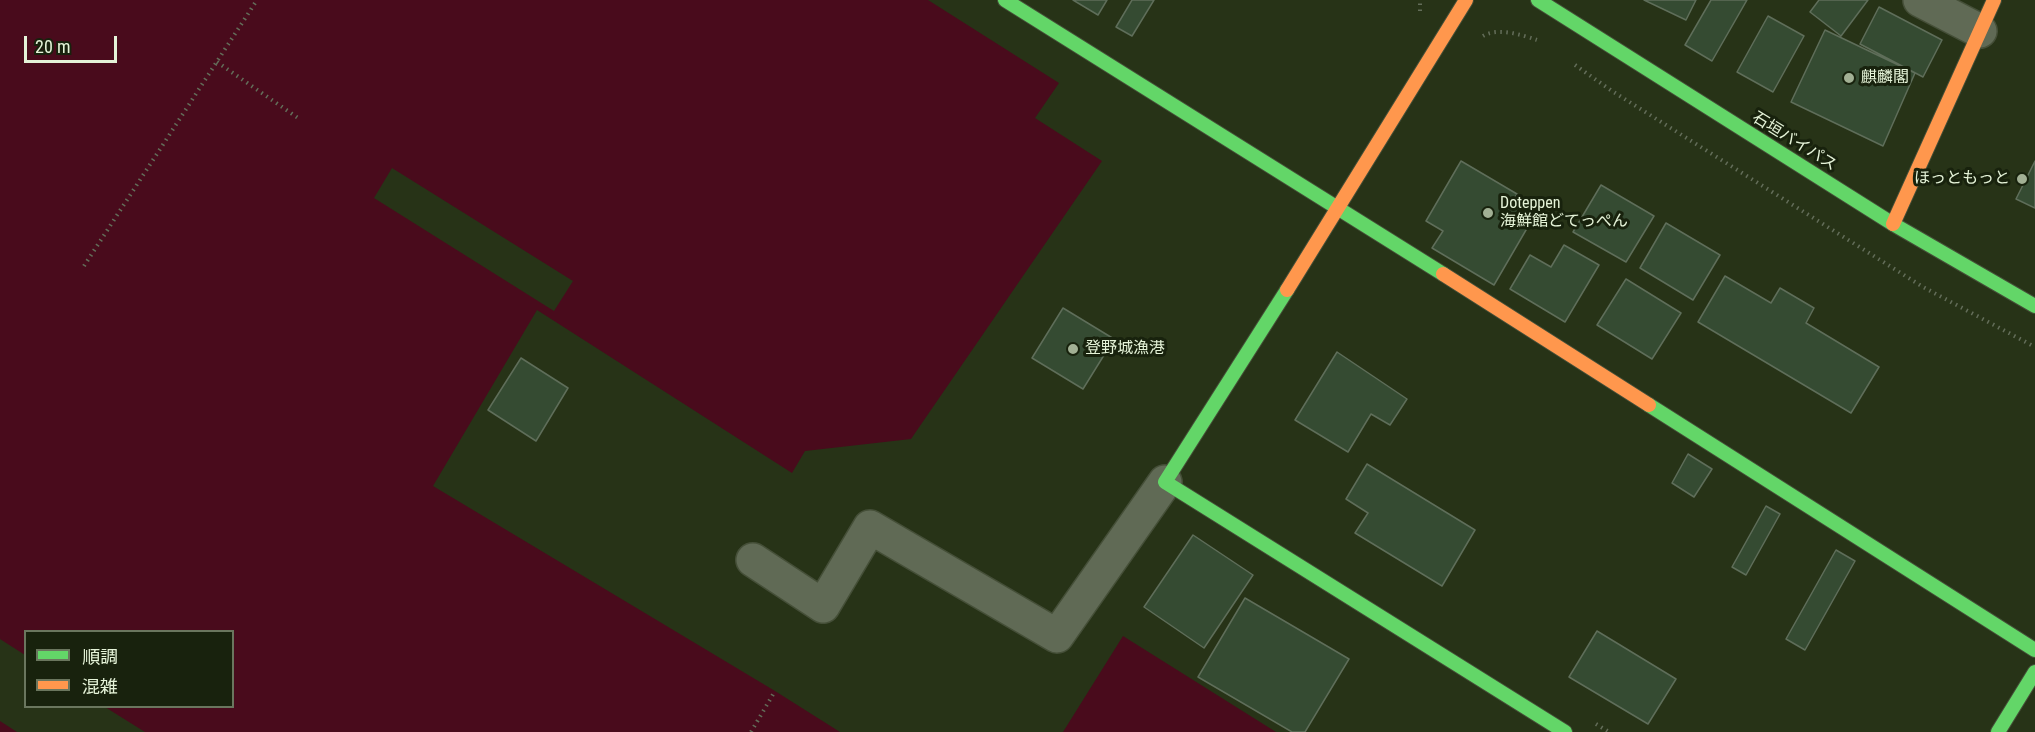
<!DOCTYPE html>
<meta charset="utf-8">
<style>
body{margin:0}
#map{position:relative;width:2035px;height:732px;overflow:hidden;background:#273317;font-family:"Roboto Condensed","Noto Sans JP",sans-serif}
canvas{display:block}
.legend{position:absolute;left:24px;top:630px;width:210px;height:78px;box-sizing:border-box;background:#18220d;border:2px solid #6a765e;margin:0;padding:8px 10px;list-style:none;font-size:18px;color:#e5f3d8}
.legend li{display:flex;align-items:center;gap:12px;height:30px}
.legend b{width:30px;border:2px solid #6a765e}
.scale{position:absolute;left:24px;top:36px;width:93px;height:27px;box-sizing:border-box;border:3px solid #e5f3d8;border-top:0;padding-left:8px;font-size:18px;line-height:21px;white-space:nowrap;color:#e5f3d8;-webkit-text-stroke:4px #18220d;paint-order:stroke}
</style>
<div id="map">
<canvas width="2035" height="732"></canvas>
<ul class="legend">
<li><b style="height:8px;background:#63d668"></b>順調</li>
<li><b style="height:8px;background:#ff974d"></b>混雑</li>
</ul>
<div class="scale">20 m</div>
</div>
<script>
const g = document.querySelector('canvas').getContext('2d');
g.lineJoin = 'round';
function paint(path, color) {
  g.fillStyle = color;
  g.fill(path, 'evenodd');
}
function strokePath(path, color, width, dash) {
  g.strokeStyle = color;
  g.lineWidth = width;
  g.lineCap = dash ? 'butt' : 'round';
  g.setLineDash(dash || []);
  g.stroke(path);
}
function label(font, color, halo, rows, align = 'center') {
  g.font = font + ' "Roboto Condensed","Noto Sans JP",sans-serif';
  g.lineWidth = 6;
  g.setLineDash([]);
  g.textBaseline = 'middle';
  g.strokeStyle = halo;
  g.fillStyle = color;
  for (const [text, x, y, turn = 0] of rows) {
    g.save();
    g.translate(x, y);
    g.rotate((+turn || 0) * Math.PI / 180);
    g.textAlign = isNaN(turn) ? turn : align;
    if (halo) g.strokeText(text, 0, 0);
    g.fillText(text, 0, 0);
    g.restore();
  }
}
paint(new Path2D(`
 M0 0H928L1059 83 1035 118 1102 161 911 439 805 451 792 473 537 310 433 486 775 691 840 732H0ZM26 632H232V706H26Z
 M1123 636 1276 732H1063Z`), '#490b1c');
paint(new Path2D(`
 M392 168 573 281 554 311 374 198Z
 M0 639 25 655 26 706 105 707 145 732H17L0 721Z`), '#273317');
const building = new Path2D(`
 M1073 0H1107L1098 15Z
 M1132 0H1154L1132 36 1116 27Z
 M1644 0H1696L1686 20Z
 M1711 0H1747L1712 61 1685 45Z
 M1819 0H1868L1841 36 1810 12Z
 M1879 7 1942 40 1923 77 1860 44Z
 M1768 16 1804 36 1773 92 1737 72Z
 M1825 30 1915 73 1883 146 1791 102Z
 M1461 161 1517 194 1510 205 1533 218 1494 285 1432 248 1443 231 1426 221Z
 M2035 161V208L2016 199Z
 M1601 185 1654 216 1626 262 1573 232Z
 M1666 223 1720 255 1693 300 1640 268Z
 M1564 245 1599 265 1565 322 1510 289 1530 255 1551 267Z
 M1725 276 1771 303 1780 288 1814 308 1806 323 1879 367 1851 413 1698 322Z
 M1626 279 1681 313 1652 359 1597 325Z
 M1063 308 1114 339 1083 389 1032 358Z
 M1337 352 1407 399 1390 425 1371 414 1348 452 1295 420Z
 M521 358 568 388 536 441 488 410Z
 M1688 454 1712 469 1694 497 1672 483Z
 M1367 464 1475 530 1442 586 1355 533 1368 513 1346 499Z
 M1766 506 1780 514 1746 575 1732 567Z
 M1193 535 1253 575 1204 648 1144 607Z
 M1836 550 1855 561 1805 650 1786 639Z
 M1245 598 1349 659 1305 732H1292L1198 677Z
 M1597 631 1676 679 1648 724 1569 677Z`);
paint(building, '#354b32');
strokePath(building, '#5f6e5a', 1.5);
const street = new Path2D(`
 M1920 0 1980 31
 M753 560 823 606 870 527 1057 636 1165 482`);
const fast = new Path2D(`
 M1005 0 1443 274
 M1538 0 1893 224 2035 306
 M1287 290 1165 482 1565 732
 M1649 405 2035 650
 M1998 732 2035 672`);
const slow = new Path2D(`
 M1893 224 1994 0
 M1443 274 1649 405
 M1287 290 1466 0`);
strokePath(street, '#454f38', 36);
strokePath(fast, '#454f38', 16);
strokePath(slow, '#454f38', 16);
strokePath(new Path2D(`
 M1420 11V0
 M1483 36C1498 27 1522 35 1537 40
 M217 62 298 118
 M1575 65 1612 91 1923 287 2035 347
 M84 266 257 0
 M1596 724 1609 732
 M751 732 775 691`), '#636d59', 4, [1.5, 4.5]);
strokePath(street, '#606a55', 33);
strokePath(fast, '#63d668', 14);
strokePath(slow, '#ff974d', 14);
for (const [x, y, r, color] of [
 [1849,78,6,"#a2b094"],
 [2022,179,6,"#a2b094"],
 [1488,213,6,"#a2b094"],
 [1073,349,6,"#a2b094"]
]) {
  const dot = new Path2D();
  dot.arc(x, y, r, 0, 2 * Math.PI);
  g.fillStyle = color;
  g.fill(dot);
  strokePath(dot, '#18220d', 2);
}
label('16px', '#e5f3d8', '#18220d', [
 ["麒麟閣",1861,78],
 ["ほっともっと",2010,179,"right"],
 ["Doteppen",1500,204],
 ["海鮮館どてっぺん",1500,222],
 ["登野城漁港",1085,349]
], 'left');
label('16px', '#e5f3d8', '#18220d', [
 ["石垣バイパス",1794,142,32]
]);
</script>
